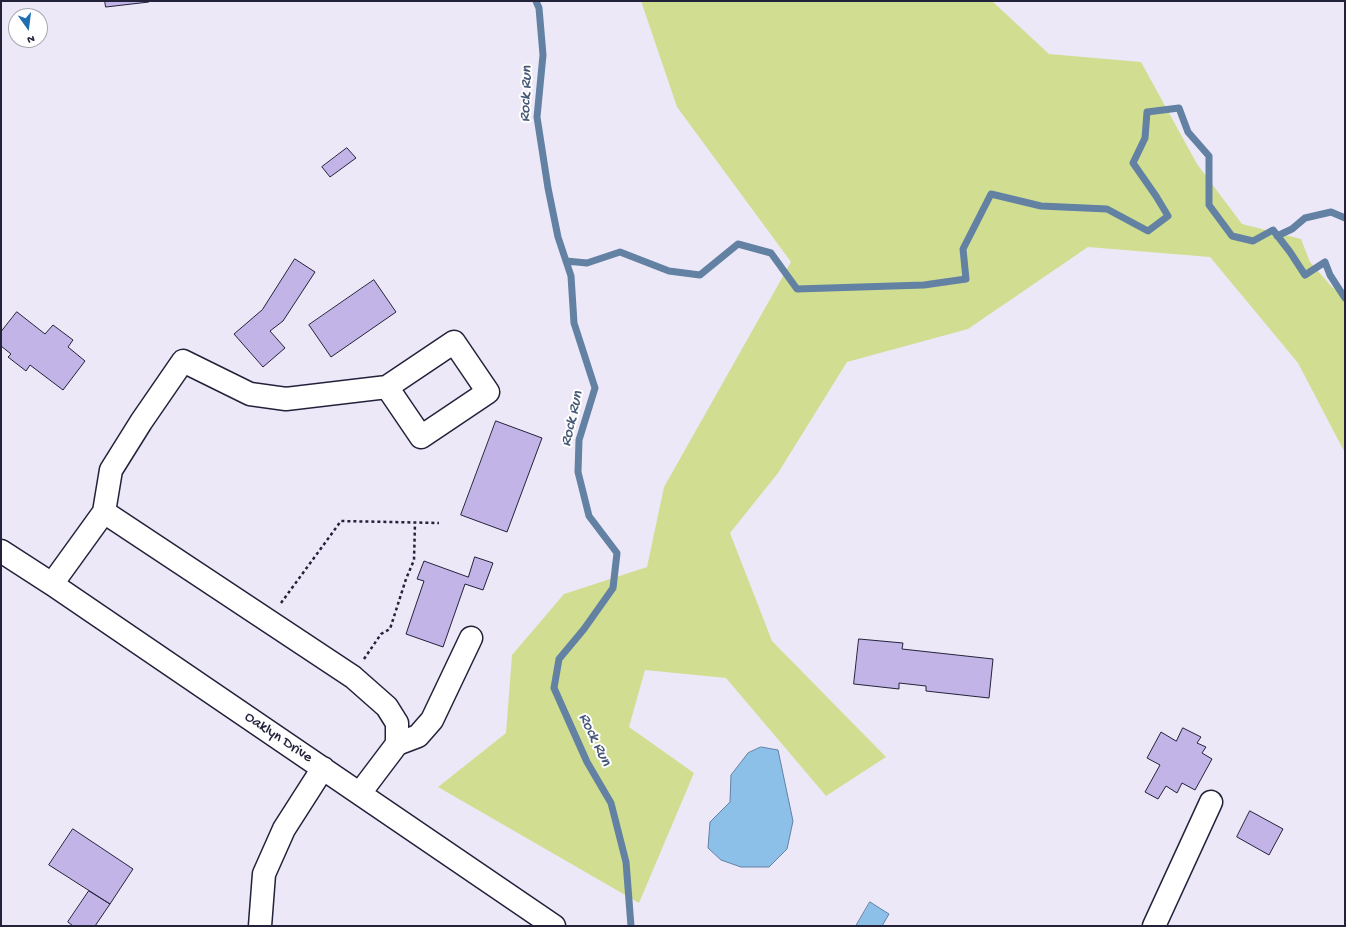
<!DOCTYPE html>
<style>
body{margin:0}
#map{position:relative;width:1346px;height:927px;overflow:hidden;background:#ede8f8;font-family:"Gochi Hand",sans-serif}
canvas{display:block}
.frame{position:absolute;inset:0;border:2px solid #22223b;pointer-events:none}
.north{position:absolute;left:8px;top:8px;width:40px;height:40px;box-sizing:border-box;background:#fff;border:1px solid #a7a7b1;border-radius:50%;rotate:166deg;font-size:11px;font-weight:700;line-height:16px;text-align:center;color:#22223b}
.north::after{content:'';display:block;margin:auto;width:14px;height:18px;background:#1f6fb2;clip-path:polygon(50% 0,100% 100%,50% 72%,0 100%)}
</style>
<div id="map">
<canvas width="1346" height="927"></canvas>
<div class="frame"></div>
<div class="north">N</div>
</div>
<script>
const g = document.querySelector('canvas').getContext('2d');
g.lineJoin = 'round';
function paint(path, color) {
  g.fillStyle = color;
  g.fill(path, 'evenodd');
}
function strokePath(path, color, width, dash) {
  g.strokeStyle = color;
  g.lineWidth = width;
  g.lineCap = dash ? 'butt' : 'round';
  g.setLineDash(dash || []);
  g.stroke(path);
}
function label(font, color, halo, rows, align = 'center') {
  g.font = font + ' "Gochi Hand",sans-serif';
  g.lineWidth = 4;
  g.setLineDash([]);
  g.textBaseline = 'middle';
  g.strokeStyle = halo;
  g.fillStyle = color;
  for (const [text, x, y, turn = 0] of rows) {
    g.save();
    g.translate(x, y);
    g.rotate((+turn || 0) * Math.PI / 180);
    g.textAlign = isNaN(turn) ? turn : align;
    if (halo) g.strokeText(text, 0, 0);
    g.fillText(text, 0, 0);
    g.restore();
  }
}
paint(new Path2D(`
 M641 1H992L1049 54 1141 62 1197 164 1242 224 1301 239 1310 262 1332 287 1345 295V453L1298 363 1210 257 1088 247 968 329 847 362 778 473 730 533 772 641 886 757 826 796 726 678 645 670 629 727 694 773 639 903 438 787 506 733 512 655 564 594 647 567 664 487 791 262 677 107Z`), '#d1de92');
const water = new Path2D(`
 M761 747 778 750 793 821 787 849 769 867H741L721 860 708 848 710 822 730 802 731 775 748 753Z
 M870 902 889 914 882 926H856Z`);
paint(water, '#8cc0e9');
strokePath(water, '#6281a3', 1);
strokePath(new Path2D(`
 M536 1 539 8 543 55 537 117 548 188 558 237 571 276 574 323 595 388 579 440 578 472 589 516 617 553 613 588 584 629 559 659 554 688 587 762 611 803 626 862 631 926
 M1277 236 1292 229 1305 218 1331 212 1345 218
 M566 261 587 263 620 252 669 271 700 275 738 244 771 253 797 289 924 285 966 279 963 249 991 194 1041 206 1107 209 1148 231 1168 216 1156 196 1133 163 1145 138 1147 112 1179 108 1188 132 1209 156V205L1232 236 1253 241 1273 230 1290 252 1305 275 1325 262 1330 275 1345 298`), '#6281a3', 7);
const building = new Path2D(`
 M105 1H149V2L106 7Z
 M347 148 356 158 330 177 322 167Z
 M295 259 315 272 283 321 270 331 285 348 263 367 234 334 262 310Z
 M374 280 396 312 331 357 309 325Z
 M17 312 45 334 53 325 73 340 68 347 85 361 63 390 30 365 26 371 8 357 11 354 1 346V332Z
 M496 421 542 438 507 532 461 515Z
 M475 557 493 563 483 590 465 584 443 647 406 634 424 581 417 579 424 561 468 577Z
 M859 639 903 643 902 649 993 659 989 698 926 691V686L899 683V689L854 684Z
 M1183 728 1201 737 1197 743 1206 747 1202 753 1212 759 1195 790 1182 783 1177 793 1166 786 1158 799 1145 792 1160 765 1147 758 1161 732 1176 741Z
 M1250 811 1283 829 1269 855 1237 837Z
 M73 829 133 869 110 904 49 865Z
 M89 891 110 904 95 926H73L68 922Z`);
paint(building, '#c2b4e6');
strokePath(building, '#22223b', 1);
const minor = new Path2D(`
 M104 512 353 677 387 707 397 723V744
 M1 551 52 584 554 926
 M52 584 104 512 111 470 141 422 183 361 250 394 286 399 387 387 454 342 488 392 421 437 387 387
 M360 793 397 744 418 736 432 720 471 638
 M260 926 264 874 284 829 323 768
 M1154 926 1211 802`);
strokePath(minor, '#22223b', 25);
strokePath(new Path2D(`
 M281 603 341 521 439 523
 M364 659 381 634 390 629 406 579 414 560 415 523`), '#22223b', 2.5, [3, 3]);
strokePath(minor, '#fff', 22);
label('15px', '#22223b', '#fff', [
 ["Oaklyn Drive",278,738,34]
]);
label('italic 16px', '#475978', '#fff', [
 ["Rock Run",527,94,-88],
 ["Rock Run",573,419,-77],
 ["Rock Run",594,740,64]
]);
</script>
